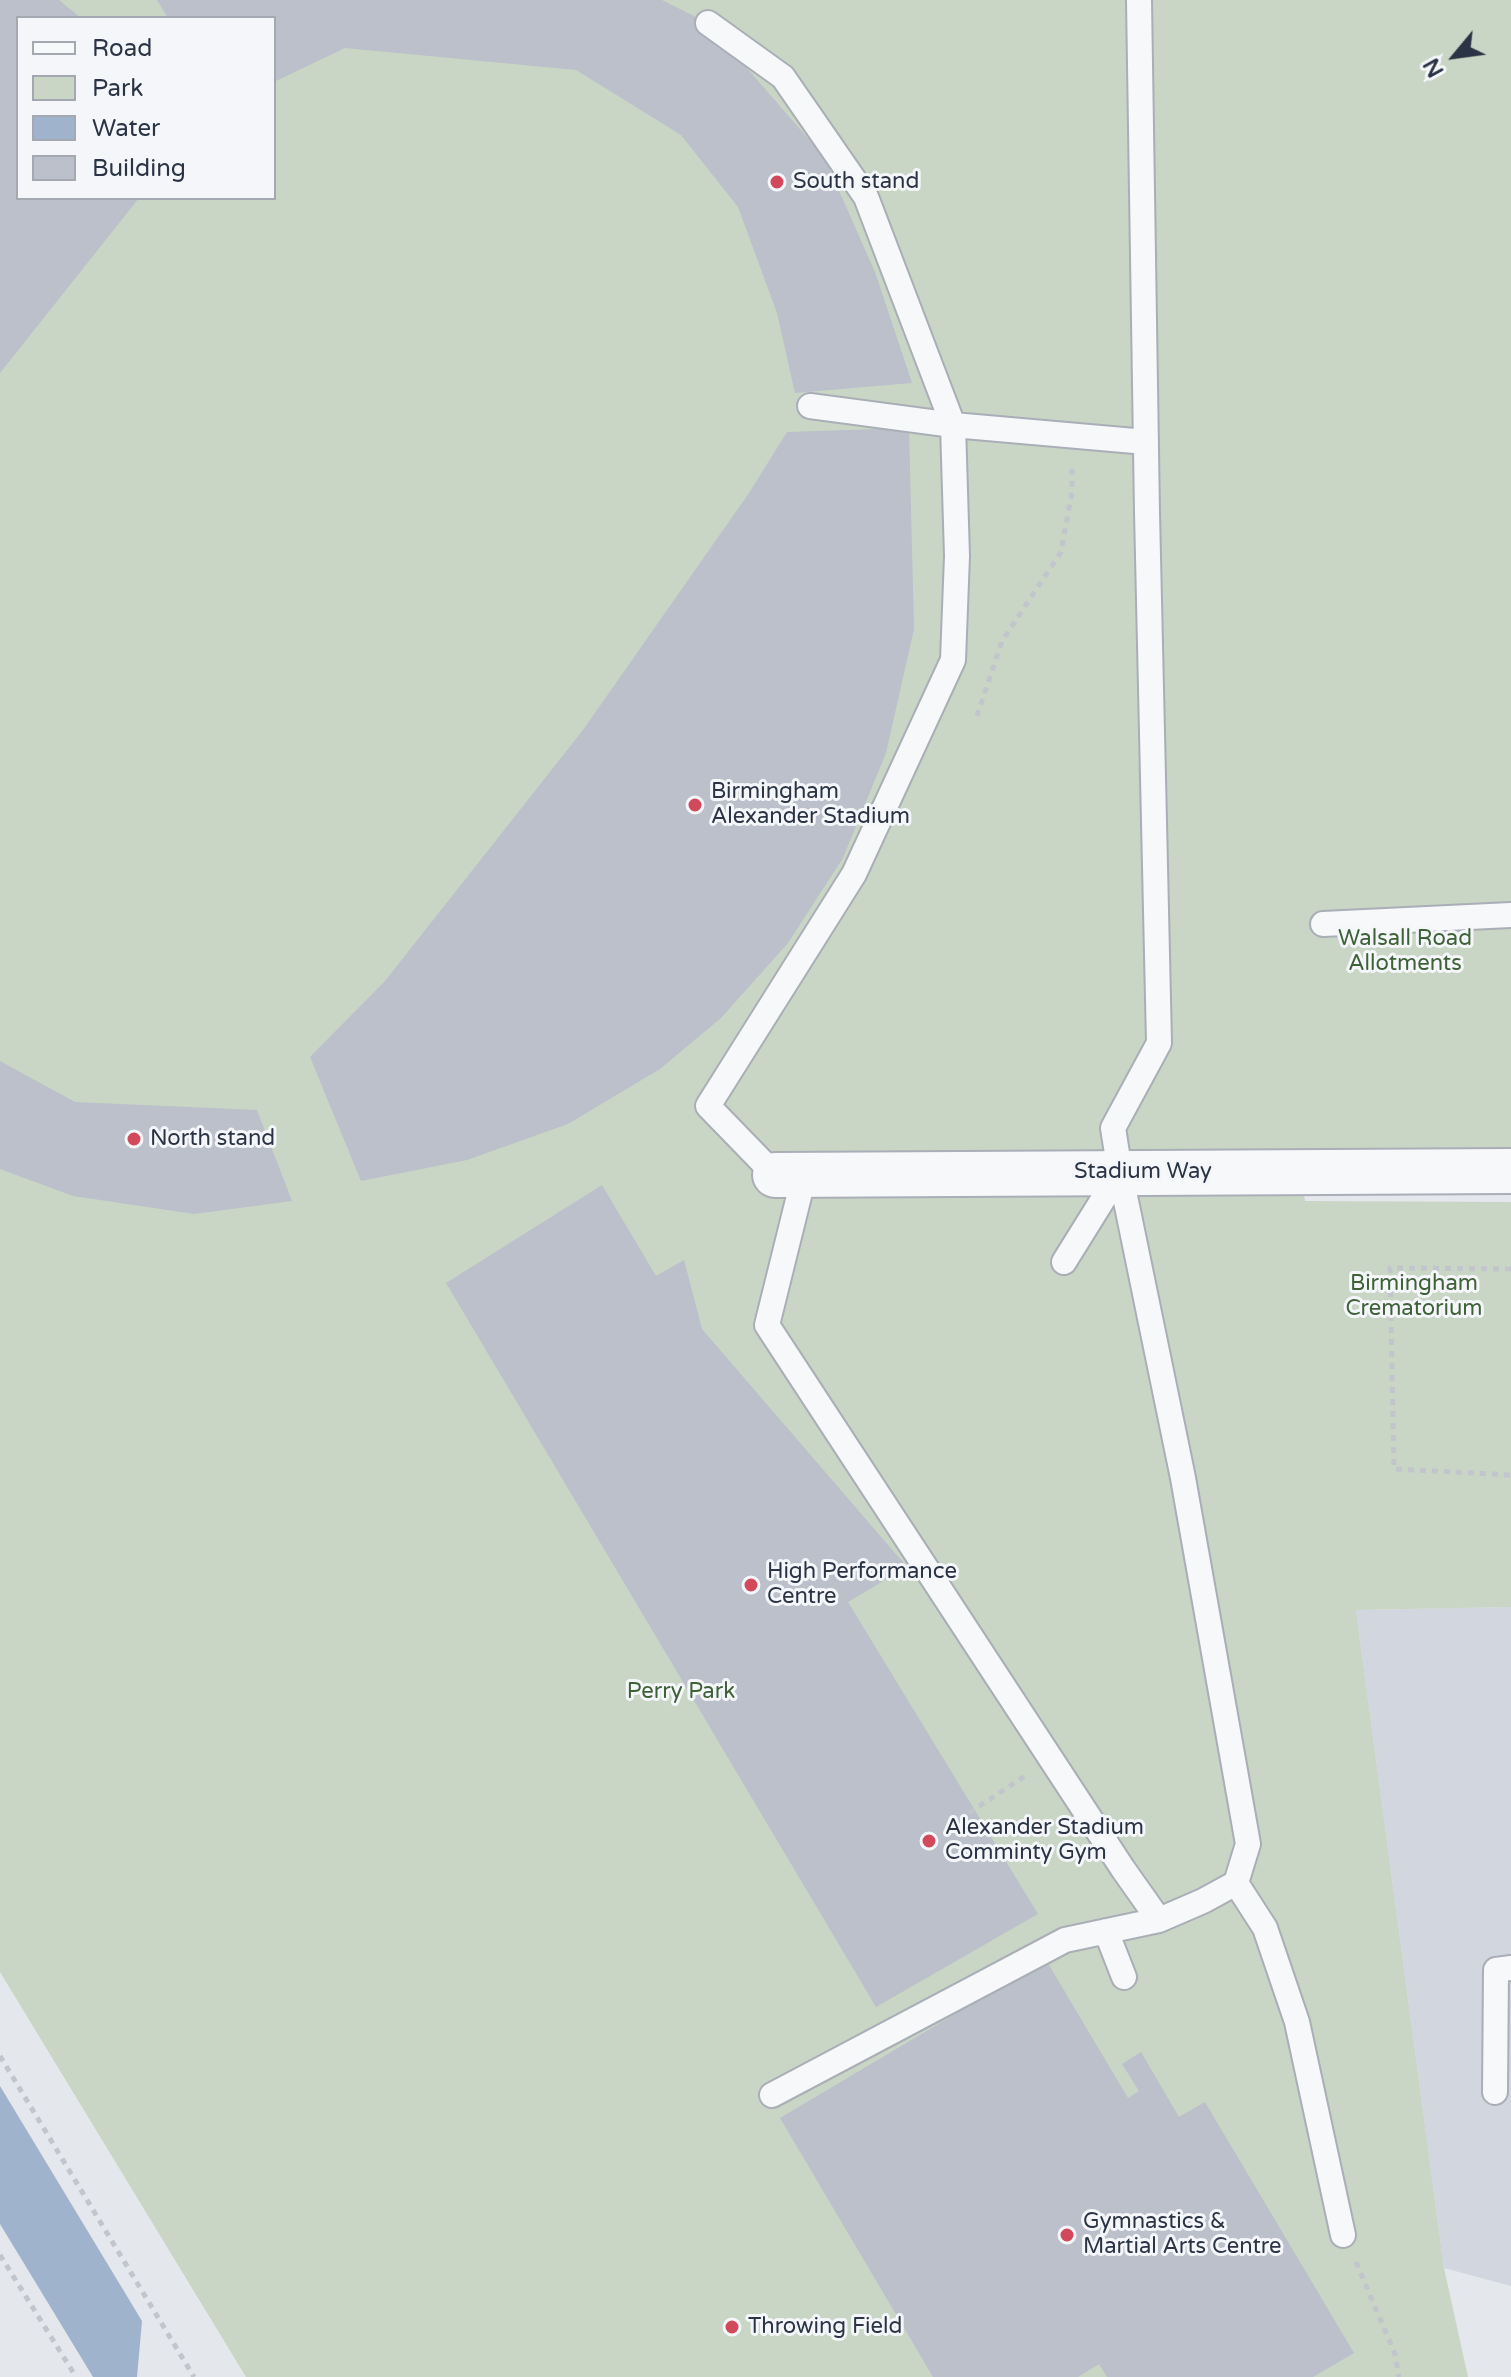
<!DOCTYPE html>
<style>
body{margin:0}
#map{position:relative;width:1511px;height:2377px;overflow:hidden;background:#e4e7ec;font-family:"Varela Round",sans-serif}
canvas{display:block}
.legend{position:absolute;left:16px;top:16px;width:260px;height:184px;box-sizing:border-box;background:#f4f6f9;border:2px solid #a4a8b1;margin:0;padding:10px 14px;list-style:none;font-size:24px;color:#2b3445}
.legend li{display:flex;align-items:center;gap:16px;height:40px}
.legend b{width:40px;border:2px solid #a4a8b1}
.north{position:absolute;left:1415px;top:16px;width:80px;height:80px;-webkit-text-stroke:6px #f4f6f9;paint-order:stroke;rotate:241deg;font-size:22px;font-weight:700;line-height:32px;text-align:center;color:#2b3445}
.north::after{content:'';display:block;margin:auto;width:28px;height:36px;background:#2b3445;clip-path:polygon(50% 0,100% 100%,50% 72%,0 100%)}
</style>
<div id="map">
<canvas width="1511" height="2377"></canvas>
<ul class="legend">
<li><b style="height:10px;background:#f7f8fa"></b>Road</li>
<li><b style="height:22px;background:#c9d6c5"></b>Park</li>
<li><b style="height:22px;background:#9fb4cc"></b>Water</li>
<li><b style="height:22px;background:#bbc0ca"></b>Building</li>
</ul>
<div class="north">N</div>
</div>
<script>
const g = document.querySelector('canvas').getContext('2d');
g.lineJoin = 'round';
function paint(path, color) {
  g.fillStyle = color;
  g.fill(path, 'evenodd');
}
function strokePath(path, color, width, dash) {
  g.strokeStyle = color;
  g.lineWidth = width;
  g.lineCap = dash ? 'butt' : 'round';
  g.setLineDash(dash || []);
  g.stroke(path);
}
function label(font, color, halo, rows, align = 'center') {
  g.font = font + ' "Varela Round",sans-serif';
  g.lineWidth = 6;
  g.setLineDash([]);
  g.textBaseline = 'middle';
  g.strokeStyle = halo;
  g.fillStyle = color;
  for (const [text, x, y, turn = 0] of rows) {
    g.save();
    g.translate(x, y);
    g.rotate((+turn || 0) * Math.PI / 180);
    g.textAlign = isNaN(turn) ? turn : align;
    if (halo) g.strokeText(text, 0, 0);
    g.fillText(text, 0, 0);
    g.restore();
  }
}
paint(new Path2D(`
 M1511 1607V2286L1444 2268 1356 1610Z`), '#d2d6de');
paint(new Path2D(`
 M0 0H1511V1150L1297 1154 1305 1201 1511 1202V1607L1356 1610 1444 2268 1468 2377H246L0 1972ZM18 18H274V198H18Z`), '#c9d6c5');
paint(new Path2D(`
 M0 2086 142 2321 137 2377H93L0 2224Z`), '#9fb4cc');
paint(new Path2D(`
 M0 0H59L81 18H18V198H139L0 373Z
 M157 0H662L708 23 824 157 875 272 912 383 795 393 777 313 738 207 681 135 576 70 345 48 274 82V18H168Z
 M909 428 914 629 886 753 843 858 788 943 721 1018 660 1069 568 1124 467 1160 361 1181 310 1057 385 981 583 730 749 493 787 432Z
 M0 1061 75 1102 257 1110 292 1201 194 1214 73 1196 0 1169Z
 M602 1185 656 1276 684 1260 702 1329 907 1567 848 1602 1038 1914 876 2007 446 1283Z
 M1046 1960 1128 2098 1139 2091 1122 2064 1141 2052 1179 2117 1205 2102 1354 2353 1313 2377H1107L1099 2364 1078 2377H933L780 2118Z`), '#bbc0ca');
const lane = new Path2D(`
 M708 23 783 77 866 197 953 425 957 556 953 660 854 874 708 1106 775 1175
 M810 406 953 425 1146 442
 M1323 924 1511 915
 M804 1176 767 1325 1123 1869 1159 1920 1203 1901 1236 1883 1248 1844 1183 1478 1120 1172 1113 1128 1159 1043 1147 512 1139 0
 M1064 1262 1120 1172
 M1236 1883 1265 1928 1297 2022 1343 2235
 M1106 1931 1124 1977
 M1495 2092 1496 1970 1511 1968
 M772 2095 1065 1940 1159 1920`);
const street = new Path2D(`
 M775 1175 1511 1171`);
strokePath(lane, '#a9aeb7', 28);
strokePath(street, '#a9aeb7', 48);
strokePath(new Path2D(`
 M977 716 1002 641 1061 552 1072 492V468
 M1511 1269 1390 1268 1394 1469 1511 1475
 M949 1826 1025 1776
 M0 2056 194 2377
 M0 2255 76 2377
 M1356 2262 1395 2354 1399 2377`), '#c2c5cb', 5, [6, 6]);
strokePath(lane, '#f7f8fa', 24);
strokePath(street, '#f7f8fa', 44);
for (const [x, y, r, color] of [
 [777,182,8,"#d1495b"],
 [695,805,8,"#d1495b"],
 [134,1139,8,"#d1495b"],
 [751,1585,8,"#d1495b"],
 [929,1841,8,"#d1495b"],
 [1067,2235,8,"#d1495b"],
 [732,2327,8,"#d1495b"]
]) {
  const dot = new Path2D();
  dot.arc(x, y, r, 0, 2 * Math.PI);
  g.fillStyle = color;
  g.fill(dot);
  strokePath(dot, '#f4f6f9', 3);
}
label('22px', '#2b3445', '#f4f6f9', [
 ["South stand",793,182],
 ["Birmingham",711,792],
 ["Alexander Stadium",711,817],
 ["North stand",150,1139],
 ["High Performance",767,1572],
 ["Centre",767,1597],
 ["Alexander Stadium",945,1828],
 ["Comminty Gym",945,1853],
 ["Gymnastics &",1083,2222],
 ["Martial Arts Centre",1083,2247],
 ["Throwing Field",748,2327]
], 'left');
label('22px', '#3f6138', '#f4f6f9', [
 ["Walsall Road",1405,939],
 ["Allotments",1405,964],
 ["Birmingham",1414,1284],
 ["Crematorium",1414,1309],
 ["Perry Park",681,1692]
]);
label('22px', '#2b3445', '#f4f6f9', [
 ["Stadium Way",1143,1172]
]);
</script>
